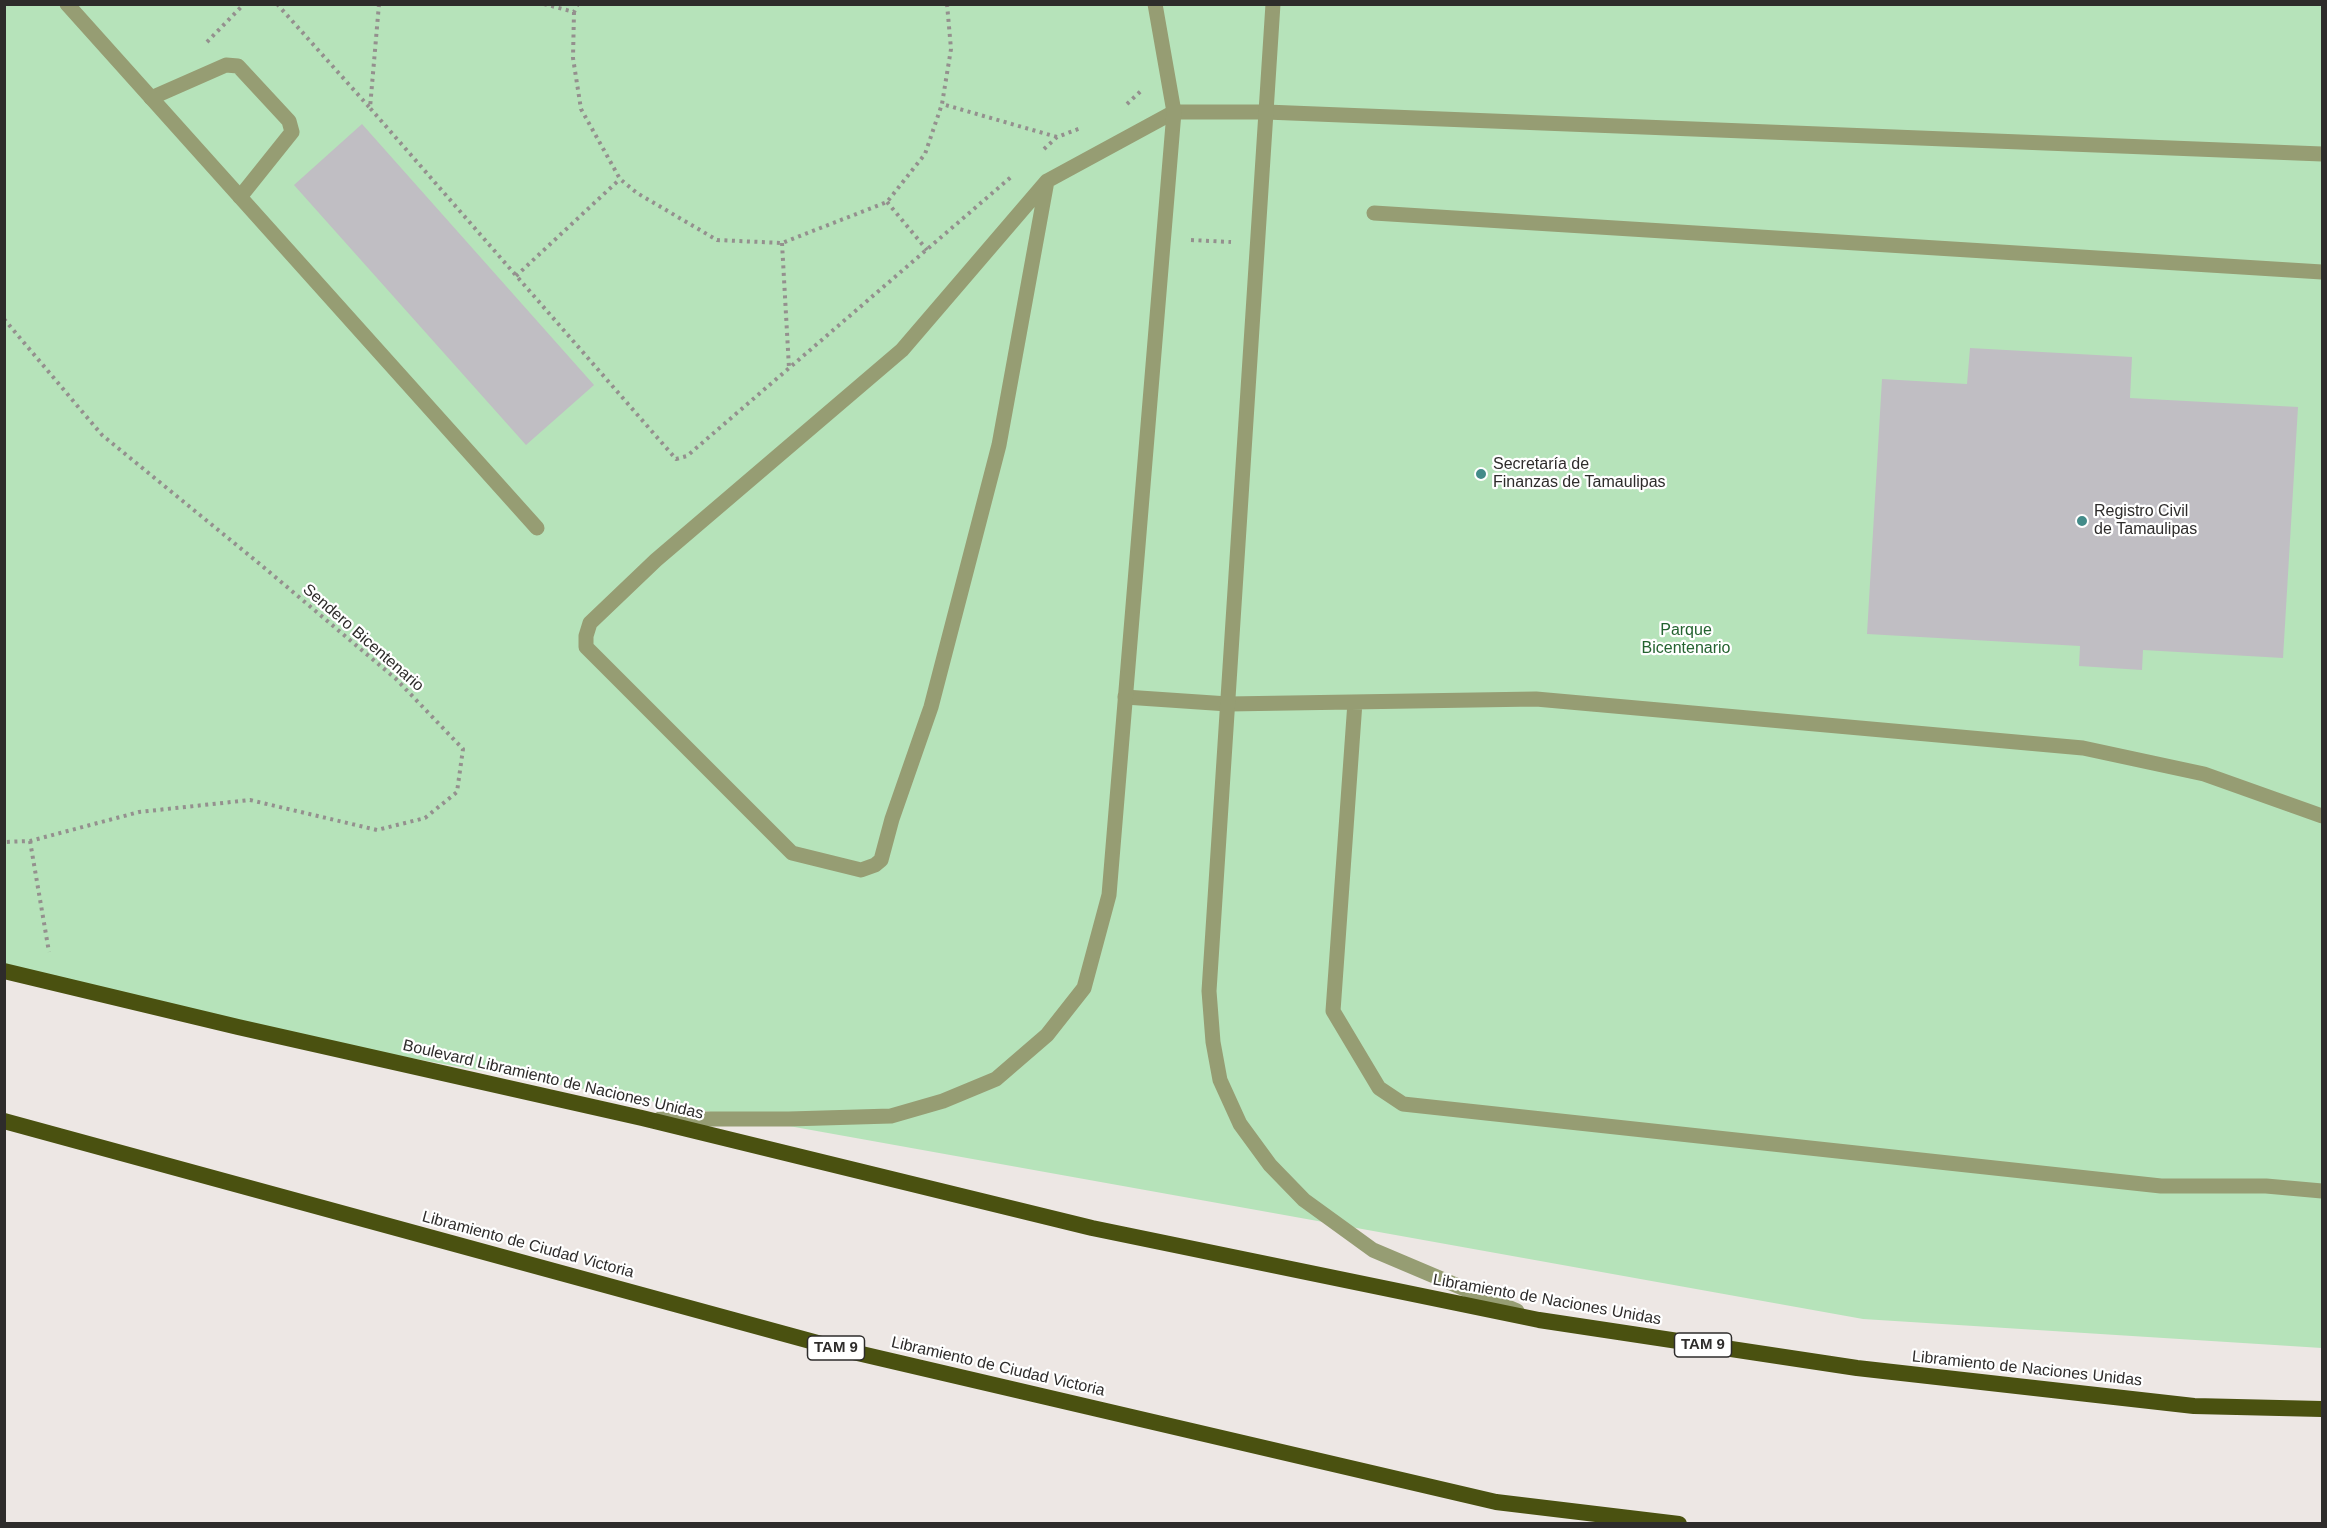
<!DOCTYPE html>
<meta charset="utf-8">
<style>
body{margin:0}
#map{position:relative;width:2327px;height:1528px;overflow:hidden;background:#ede7e4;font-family:Helvetica,sans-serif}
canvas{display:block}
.frame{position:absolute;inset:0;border:6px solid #2e2c2b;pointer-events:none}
</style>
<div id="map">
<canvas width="2327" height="1528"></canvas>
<div class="frame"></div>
</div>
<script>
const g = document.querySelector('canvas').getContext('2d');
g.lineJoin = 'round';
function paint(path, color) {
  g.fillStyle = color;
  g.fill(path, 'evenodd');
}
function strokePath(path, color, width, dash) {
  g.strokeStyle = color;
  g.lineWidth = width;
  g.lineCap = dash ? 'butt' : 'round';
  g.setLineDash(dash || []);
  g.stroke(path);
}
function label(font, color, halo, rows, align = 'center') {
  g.font = font + ' Helvetica,sans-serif';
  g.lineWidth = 4.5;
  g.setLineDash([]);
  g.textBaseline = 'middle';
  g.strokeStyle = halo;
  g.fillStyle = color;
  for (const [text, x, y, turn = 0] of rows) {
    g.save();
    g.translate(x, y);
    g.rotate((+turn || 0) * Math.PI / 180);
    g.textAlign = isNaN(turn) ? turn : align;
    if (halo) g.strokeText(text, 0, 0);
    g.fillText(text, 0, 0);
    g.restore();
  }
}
paint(new Path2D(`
 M5 5H2322V1348L1863 1319 238 1027 5 976Z`), '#b6e3ba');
paint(new Path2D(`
 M362 124 594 385 526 445 294 185Z
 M1970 348 2132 357 2130 398 2298 407 2283 658 2143 650 2142 670 2079 666 2080 646 1867 634 1882 379 1967 384Z`), '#c0bec3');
strokePath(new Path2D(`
 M277 4 370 108
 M379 4 370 108 676 459 687 456 1011 177
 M544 4 574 12 578 4
 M947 4 951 49 942 104 1057 137
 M574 12 573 58 581 109 620 179 637 193 717 240 782 243 887 202 925 154 942 104
 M207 42 244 4
 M1127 104 1143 89
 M1044 149 1057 137 1081 128
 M887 202 927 250
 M1191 240 1231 242
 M782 243 789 368
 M516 276 620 179
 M4 319 102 435 261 565 396 679 463 749 457 792 425 818 377 830 250 800 139 812 30 841 4 842
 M30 841 49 952`), '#94908e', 4, [3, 4.5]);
strokePath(new Path2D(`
 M151 98 226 65 238 66 289 121 292 132 240 197
 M1047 181 999 445 931 707 892 819 881 860 875 865 861 870 792 853 586 647V636L590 623 656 560 902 350 1047 181 1174 112H1266L2322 154
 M1374 213 2322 272
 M1125 697 1228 704 1536 699 2083 748 2204 774 2322 816
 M1355 702 1333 1011 1379 1088 1403 1104 2161 1186H2266L2322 1191`), '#969d73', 15);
strokePath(new Path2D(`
 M67 4 537 528
 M1273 4 1209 991 1213 1042 1220 1080 1240 1124 1270 1165 1304 1200 1373 1250 1517 1311
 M660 1119H789L891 1116 943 1101 996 1079 1047 1035 1084 988 1109 895 1174 112 1155 4`), '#969d73', 15);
strokePath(new Path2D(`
 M4 971 238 1027 642 1118 1092 1228 1539 1320 1857 1368 2194 1406 2322 1409
 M4 1121 836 1348 1496 1502 1679 1524`), '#4a5110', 16);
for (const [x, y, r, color] of [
 [1481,474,6,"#438b89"],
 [2082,521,6,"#438b89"]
]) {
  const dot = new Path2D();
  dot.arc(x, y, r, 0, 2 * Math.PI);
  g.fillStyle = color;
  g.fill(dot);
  strokePath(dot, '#fff', 2);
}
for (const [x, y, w] of [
 [1703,1345,57],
 [836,1348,57]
]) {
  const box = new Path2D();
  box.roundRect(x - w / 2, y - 12, w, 24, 4.5);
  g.fillStyle = '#fff';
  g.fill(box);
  strokePath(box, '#2e2c2b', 1.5);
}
label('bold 15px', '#2e2c2b', null, [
 ["TAM 9",1703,1345],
 ["TAM 9",836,1348]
]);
label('16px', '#2e2c2b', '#fff', [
 ["Secretaría de",1493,465],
 ["Finanzas de Tamaulipas",1493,483],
 ["Registro Civil",2094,512],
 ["de Tamaulipas",2094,530]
], 'left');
label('16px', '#246330', '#fff', [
 ["Parque",1686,631],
 ["Bicentenario",1686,649]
]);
label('16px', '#2e2c2b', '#fff', [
 ["Sendero Bicentenario",363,638,41],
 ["Boulevard Libramiento de Naciones Unidas",553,1080,13],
 ["Libramiento de Ciudad Victoria",528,1245,15],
 ["Libramiento de Naciones Unidas",1547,1300,10],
 ["Libramiento de Ciudad Victoria",998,1367,13],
 ["Libramiento de Naciones Unidas",2027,1369,6]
]);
</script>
